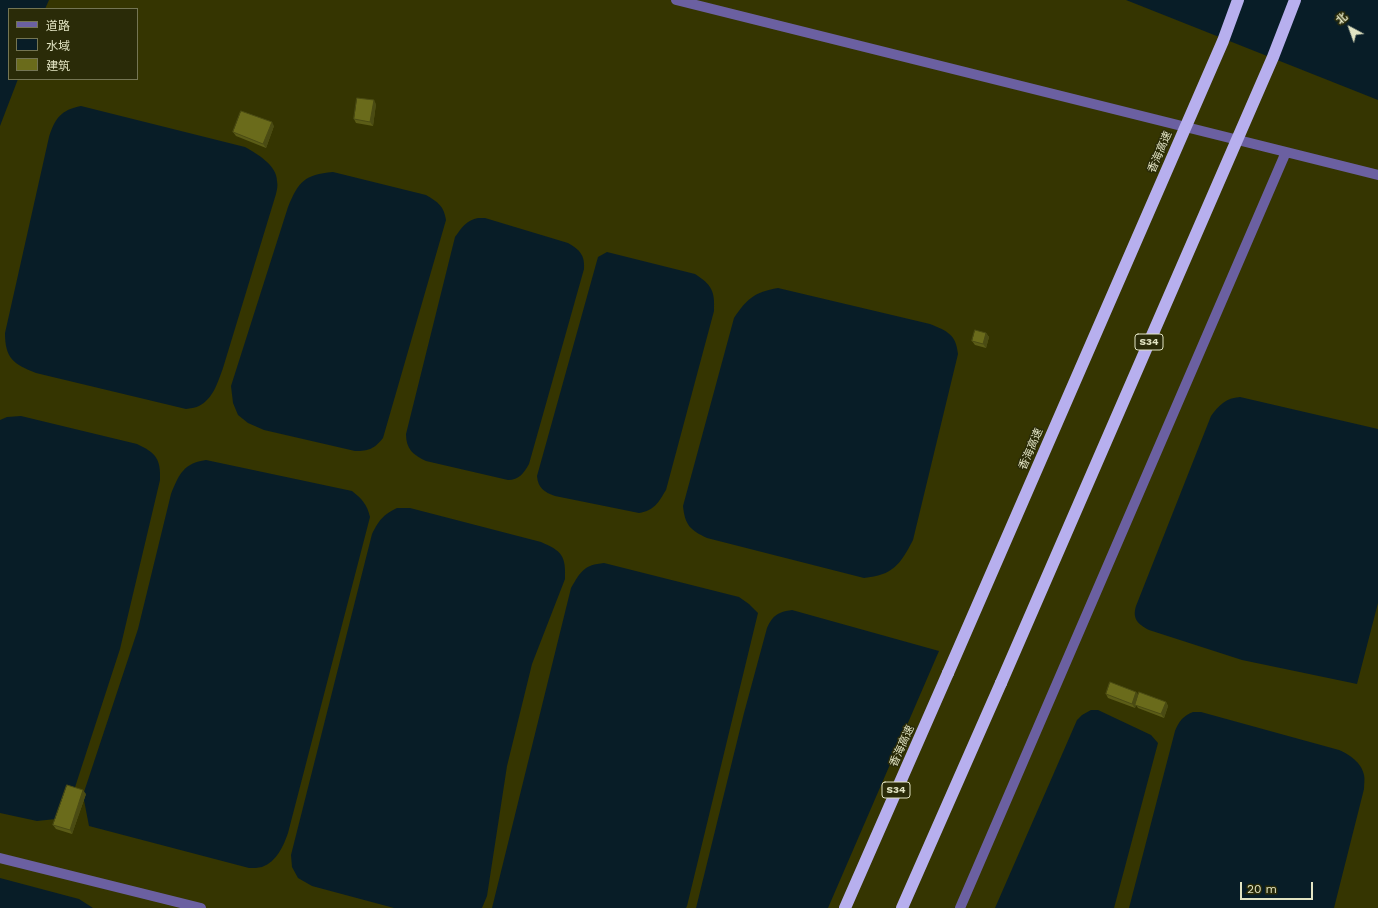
<!DOCTYPE html>
<meta charset="utf-8">
<style>
body{margin:0}
#map{position:relative;width:1378px;height:908px;overflow:hidden;background:#353501;font-family:"Work Sans","Noto Sans SC",sans-serif}
canvas{display:block}
.legend{position:absolute;left:8px;top:8px;width:130px;height:72px;box-sizing:border-box;background:#2a2b08;border:1px solid #747553;margin:0;padding:5px 7px;list-style:none;font-size:12px;color:#e2e4c3}
.legend li{display:flex;align-items:center;gap:8px;height:20px}
.legend b{width:20px;border:1px solid #747553}
.north{position:absolute;left:1330px;top:8px;width:40px;height:40px;-webkit-text-stroke:3px #2a2b08;paint-order:stroke;rotate:319deg;font-size:11px;font-weight:700;line-height:16px;text-align:center;color:#e2e4c3}
.north::after{content:'';display:block;margin:auto;width:14px;height:18px;background:#e2e4c3;clip-path:polygon(50% 0,100% 100%,50% 72%,0 100%)}
.scale{position:absolute;left:1240px;top:882px;width:73px;height:18px;box-sizing:border-box;border:2px solid #e2e4c3;border-top:0;padding-left:5px;font-size:12px;line-height:14px;white-space:nowrap;color:#e2e4c3;-webkit-text-stroke:3px #2a2b08;paint-order:stroke}
</style>
<div id="map">
<canvas width="1378" height="908"></canvas>
<ul class="legend">
<li><b style="height:5px;background:#6b60a1"></b>道路</li>
<li><b style="height:11px;background:#081d27"></b>水域</li>
<li><b style="height:11px;background:#6a6b1b"></b>建筑</li>
</ul>
<div class="north">北</div>
<div class="scale">20 m</div>
</div>
<script>
const g = document.querySelector('canvas').getContext('2d');
g.lineJoin = 'round';
function paint(path, color) {
  g.fillStyle = color;
  g.fill(path, 'evenodd');
}
function strokePath(path, color, width, dash) {
  g.strokeStyle = color;
  g.lineWidth = width;
  g.lineCap = dash ? 'butt' : 'round';
  g.setLineDash(dash || []);
  g.stroke(path);
}
function label(font, color, halo, rows, align = 'center') {
  g.font = font + ' "Work Sans","Noto Sans SC",sans-serif';
  g.lineWidth = 3;
  g.setLineDash([]);
  g.textBaseline = 'middle';
  g.strokeStyle = halo;
  g.fillStyle = color;
  for (const [text, x, y, turn = 0] of rows) {
    g.save();
    g.translate(x, y);
    g.rotate((+turn || 0) * Math.PI / 180);
    g.textAlign = isNaN(turn) ? turn : align;
    if (halo) g.strokeText(text, 0, 0);
    g.fillText(text, 0, 0);
    g.restore();
  }
}
paint(new Path2D(`
 M0 0H49L45 9H9V79H18L0 126Z
 M1126 0H1378V100Z
 M81 106 245 147C257 154 277 165 277 181 278 185 277 190 276 194L223 368C218 382 213 399 199 406 195 408 190 408 186 409L36 373C13 364 5 358 5 333L49 137C55 118 61 110 81 106Z
 M333 172 426 195C438 202 444 206 446 220L383 438C374 449 369 451 355 451L264 430 248 423 238 415 233 403 231 386 288 207C299 181 304 175 333 172Z
 M478 218H485L568 243C580 250 585 255 584 269L529 464C524 473 519 480 508 480L426 461C413 455 406 449 406 434L455 237C462 227 467 220 478 218Z
 M607 252 695 274C712 285 715 291 714 311L666 490C658 503 655 510 639 513L555 496C544 492 538 488 537 476L598 257Z
 M778 288 930 324C947 331 956 334 958 354L913 540C900 565 893 575 864 578L707 538C690 530 685 525 683 506L734 318C747 299 754 292 778 288Z
 M1240 397 1378 429V603L1357 684 1242 660 1149 630C1138 624 1132 619 1136 606L1211 416C1219 405 1226 398 1240 397Z
 M21 416 137 444C156 453 161 459 160 480L120 649 65 818 37 821 0 813V420L7 417Z
 M206 460 352 491C362 499 367 504 370 517L288 833C283 847 277 861 262 867 258 868 253 868 249 868L89 826 83 795 138 629 171 494C179 474 184 463 206 460Z
 M397 508H410L541 542C562 551 566 556 565 579L532 664 507 766 487 896 482 908H394L312 886 298 878 292 867 291 855 372 534C379 520 383 515 397 508Z
 M604 563 739 597 749 604 758 613 687 906 686 908H492L571 588C581 571 584 565 604 563Z
 M792 610 939 651 828 908H696L744 713 767 628C773 615 778 612 792 610Z
 M1091 710H1098L1151 735 1158 743 1114 908H995L1077 720 1082 715Z
 M1193 712H1201L1339 750C1349 754 1362 763 1364 775 1365 779 1364 784 1364 789L1334 908H1129L1175 731C1179 721 1183 716 1193 712Z
 M0 878 79 899 93 908H0Z`), '#081d27');
strokePath(new Path2D(`
 M676 0 1378 175
 M0 858 201 908
 M960 908 1286 152`), '#6b60a1', 10);
strokePath(new Path2D(`
 M845 908 948 673
 M902 908 1001 683`), '#b7afee', 12);
strokePath(new Path2D(`
 M948 673 1223 41 1238 0
 M1001 683 1273 57 1295 0`), '#b7afee', 12);
paint(new Path2D(`
 M376 104 373 126 356 123 354 119Z
 M274 126 266 148 236 136 233 132Z
 M986 333 989 337 986 348 975 345 972 341Z
 M1136 692 1138 695 1166 702 1168 706 1164 718 1138 708 1136 705 1135 708 1108 698 1106 694Z
 M86 794 72 834 56 829 53 825Z`), '#5b5c17');
paint(new Path2D(`
 M374 100 376 104 373 126 370 122Z
 M272 122 274 126 266 148 263 144Z
 M986 333 989 337 986 348 983 344Z
 M1136 692 1139 696 1135 708 1132 704Z
 M1166 702 1168 706 1164 718 1161 714Z
 M83 790 86 794 72 834 70 830Z`), '#4a4b13');
const building = new Path2D(`
 M357 98 374 100 370 122 354 119Z
 M241 111 272 122 263 144 233 132Z
 M975 330 986 333 983 344 972 341Z
 M1110 682 1136 692 1132 704 1106 694Z
 M1139 692 1166 702 1161 714 1135 705Z
 M67 785 83 790 70 830 53 825Z`);
paint(building, '#6a6b1b');
strokePath(building, '#4a4b13', 1);
for (const [x, y, w] of [
 [1149,342,28],
 [896,790,28]
]) {
  const box = new Path2D();
  box.roundRect(x - w / 2, y - 8, w, 16, 3);
  g.fillStyle = '#2a2b08';
  g.fill(box);
  strokePath(box, '#e2e4c3', 1);
}
label('bold 10px', '#e2e4c3', null, [
 ["S34",1149,342],
 ["S34",896,790]
]);
label('11px', '#e2e4c3', '#2a2b08', [
 ["香海高速",1160,152,-67],
 ["香海高速",1031,449,-67],
 ["香海高速",902,746,-66]
]);
</script>
